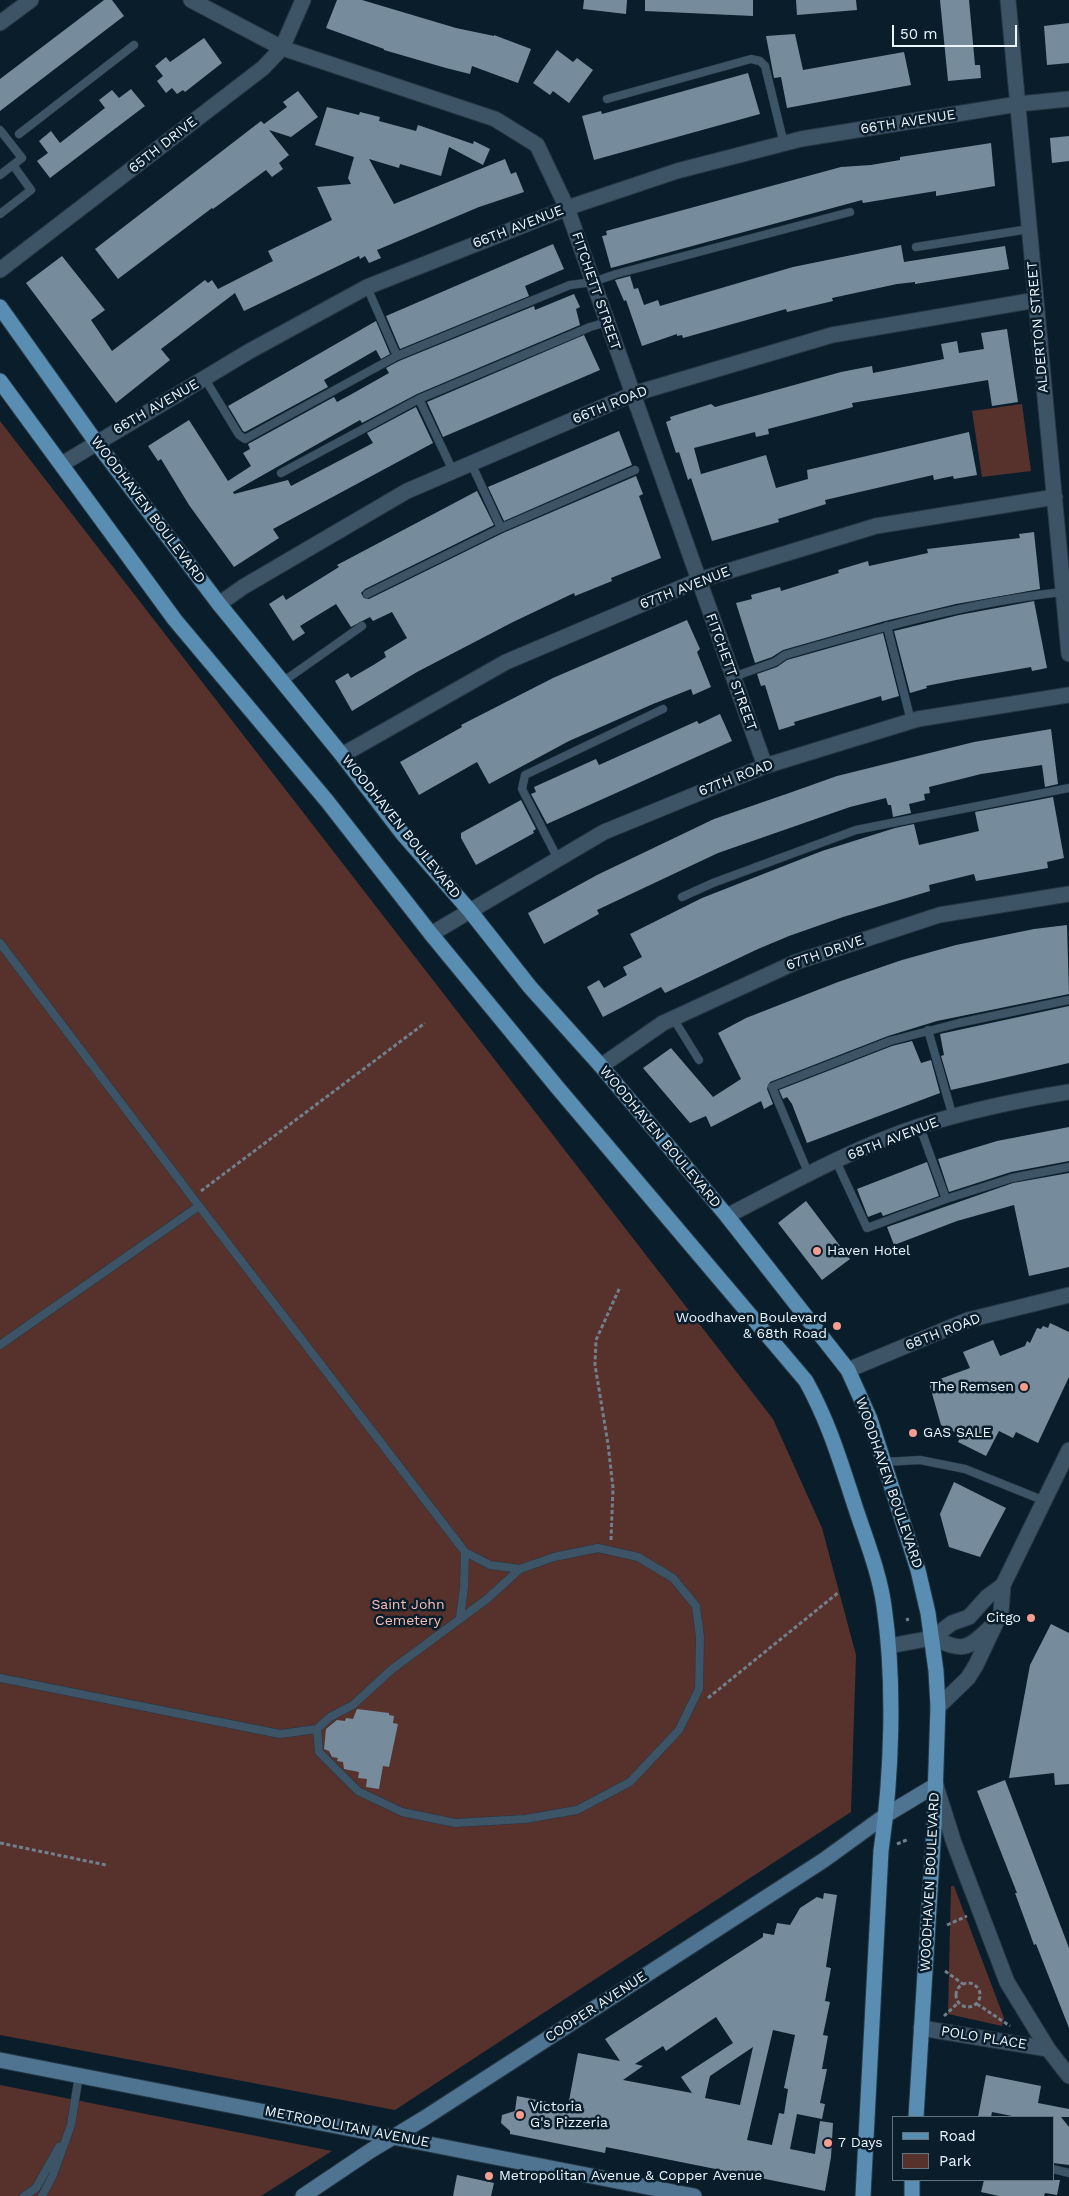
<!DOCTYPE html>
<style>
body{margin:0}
#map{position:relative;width:1069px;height:2196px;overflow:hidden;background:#0a1d2b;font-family:"Work Sans",sans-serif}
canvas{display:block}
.legend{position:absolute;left:892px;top:2116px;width:162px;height:65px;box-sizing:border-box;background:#0a1d2b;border:1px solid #64747f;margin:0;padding:6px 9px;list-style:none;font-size:15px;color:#ecf6fe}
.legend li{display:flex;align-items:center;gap:10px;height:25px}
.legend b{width:25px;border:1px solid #64747f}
.scale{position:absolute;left:892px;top:25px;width:125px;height:22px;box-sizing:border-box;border:2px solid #ecf6fe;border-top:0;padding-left:6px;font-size:15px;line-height:18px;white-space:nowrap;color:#ecf6fe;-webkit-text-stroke:4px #0a1d2b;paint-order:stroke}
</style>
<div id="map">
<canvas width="1069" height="2196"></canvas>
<ul class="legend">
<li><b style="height:6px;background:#5a8db2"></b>Road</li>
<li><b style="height:14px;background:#57312c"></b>Park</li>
</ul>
<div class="scale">50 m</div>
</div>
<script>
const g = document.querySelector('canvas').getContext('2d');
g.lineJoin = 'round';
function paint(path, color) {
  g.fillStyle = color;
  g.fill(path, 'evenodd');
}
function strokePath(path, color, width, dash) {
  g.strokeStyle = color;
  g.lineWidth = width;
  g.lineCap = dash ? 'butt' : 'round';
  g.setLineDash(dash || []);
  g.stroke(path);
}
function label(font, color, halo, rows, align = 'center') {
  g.font = font + ' "Work Sans",sans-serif';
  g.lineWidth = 5;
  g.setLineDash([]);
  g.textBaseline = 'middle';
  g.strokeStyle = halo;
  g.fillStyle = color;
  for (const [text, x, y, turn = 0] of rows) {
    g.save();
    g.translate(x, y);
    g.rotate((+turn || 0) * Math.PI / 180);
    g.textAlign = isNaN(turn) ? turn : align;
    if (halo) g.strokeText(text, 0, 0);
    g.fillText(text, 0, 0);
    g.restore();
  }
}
paint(new Path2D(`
 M1022 404 1031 471 982 477 972 411Z
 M0 421 773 1419 822 1528 856 1655 851 1812 395 2110 0 2035Z
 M951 1886H954L1004 2018 1002 2026 948 2014Z
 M0 2085 332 2151 261 2196H0Z`), '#57312c');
paint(new Path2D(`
 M104 0H112L124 16 0 111V79Z
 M337 0H362L456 28 494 36V35L531 49 518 83 472 66 470 74 446 68 384 50V49L326 28Z
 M584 0H627L626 14 583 9Z
 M645 0H753V16L645 11Z
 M796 0H856L857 10 797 15Z
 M940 0H969L975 65H980L981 78 948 81Z
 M1069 23V63L1047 65 1044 26Z
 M795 34 803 70 904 52 911 85 787 108 781 77 774 78 766 36Z
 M204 38 222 63 185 92 183 90 177 94 172 88 166 93 157 81 163 76 155 66 166 57 170 62Z
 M557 50 573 62 577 58 593 70 569 103 553 91 550 95 533 83Z
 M748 73 760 114 594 160 582 116 601 111 602 114Z
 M131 89 145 106 50 178 37 161 48 153 39 141 51 131 60 143 105 108 99 100 112 90 119 98Z
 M298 91 318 117 291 137 269 130 289 155 279 163 283 169 272 177 266 170 213 209 212 208 118 279 95 249 261 121 264 124 287 107 283 102Z
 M327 107 359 115 360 112 380 117 379 121 416 131 418 125 473 144 474 141 490 149 483 165 449 147 441 176 400 164 399 168 369 159 394 204 505 159 511 174 516 172 524 192 479 207 377 250 381 258 369 263 365 256 360 259 359 256 244 311 235 293 161 349 170 360 116 403 26 283 62 256 105 310 91 320 112 351 205 280 208 283 212 280 218 289 273 261 268 251 332 220 317 187 351 184 348 178 354 157 315 145Z
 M1069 136V161L1052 163 1050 138Z
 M991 143 995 186 936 196V191L863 203 862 200 611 268 602 236 607 235 606 231 841 167 871 165 900 160V157Z
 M553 244 564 269 525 286 529 296 400 349 386 316Z
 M901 245 904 262 1005 246 1009 269 915 284V282L897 284 832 298 833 301 787 312 786 309 683 338 682 335 677 336V334L642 346 626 300 624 301 615 280 630 276 634 289 638 288 644 305 658 300 660 306 793 267Z
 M574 294 580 307 576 309 580 325 417 394 362 423 360 420 233 492 234 494 288 480 291 486 373 443 367 433 416 407 433 443 273 529 279 538 234 567 189 505 161 459 158 461 148 446 189 420 228 481 251 466 243 453 250 449 248 444 334 397 337 402 350 395 389 373 386 368 399 361 534 306 535 310Z
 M376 321 390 354 381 359 376 350 324 380 328 387 245 432 243 431 228 406Z
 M1007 329 1018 402 992 406 988 380 852 403 853 407 768 429 769 434 756 437 755 432 694 448 701 474 698 475 766 455 776 488 808 479 807 470 969 432 977 475 954 479 953 476 934 480 933 475 825 500 826 504 778 519 779 522 712 541 691 478 688 480 679 452 676 453 666 422 671 420 670 417 711 404 715 407 841 372 872 366 873 373 944 359 941 344 957 341 959 353 984 349 981 333Z
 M584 335 600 370 443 437 427 402Z
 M619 431 632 465 504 521 488 487Z
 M636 476 643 494 639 496 661 558 611 578 612 581 575 596 574 593 513 622 417 672 352 711 335 681 348 673 351 678 375 664 386 657 384 652 407 638 392 612 373 621 370 617 351 627 336 604 300 626 305 633 293 641 269 604 283 595 286 600 339 567 337 565 477 491 494 525 365 589 361 593 364 598 369 599 503 533Z
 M1034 532 1040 589 956 604 885 621 783 650 772 657 755 663 736 603 752 599 751 595 780 587 781 591 839 573 838 570 868 561 869 566 928 553 927 549 1020 538 1019 534Z
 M1034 601 1047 668 1032 671 1031 667 956 680 926 686 927 688 910 693 894 631 959 615Z
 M687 620 700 649 697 652 711 687 693 695 691 689 653 704 569 741 489 784 477 762 419 795 400 762 462 727 461 725 553 678Z
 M883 633 899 696 882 701 881 696 794 722 795 725 779 730 765 685 761 686 757 674 777 667 787 660Z
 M720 714 732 741 547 824 531 794 536 792 534 787 596 759 599 765 697 721 699 724Z
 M1051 729 1058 784 1045 787 1042 765 981 774 929 787 930 793 924 794 925 800 909 804 911 813 893 817 891 805H888L886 798 850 807 718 853 597 910 599 914 544 944 528 913 597 875 714 819 792 792 837 776 974 742Z
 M1053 797 1064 858 1047 862 1048 868 976 881 974 874 929 885 930 891 843 917 789 936 758 949 665 993 661 987 603 1017 587 987 599 980 604 988 627 975 623 967 642 957 630 934 702 898 822 851 895 828 914 824 919 845 979 831 975 812Z
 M521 800 536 829 533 831 534 833 476 865 461 838V833Z
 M1067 925 1069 994 937 1021 888 1036 770 1082 767 1089 773 1104 764 1109 761 1101 711 1127 706 1116 690 1123 643 1068 671 1048 713 1097 741 1079 718 1033 746 1018 838 982 902 960 956 945 1034 929Z
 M1069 1006V1063L951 1090 941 1056 944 1055 940 1034Z
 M912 1041 921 1063 931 1060 940 1093 807 1143 792 1104 787 1097 783 1099 779 1090 892 1046Z
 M1069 1127V1161L1011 1172 949 1192 938 1159 997 1141Z
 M927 1162 939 1196 883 1216 881 1212 868 1217 857 1189Z
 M1069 1173V1267L1029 1276 1014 1205 957 1221 894 1245 887 1227 1013 1183Z
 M806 1201 850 1259 822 1280 778 1223Z
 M1050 1323 1069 1332V1377L1038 1443 1016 1432 1013 1438 999 1431 986 1456 958 1442 961 1435 941 1425 929 1383 970 1368 963 1352 993 1340 1000 1356 1025 1346 1027 1341 1030 1343 1037 1328 1041 1329 1043 1326 1048 1328Z
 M954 1482 1006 1508 980 1557 949 1547 940 1514Z
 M1051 1624 1069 1633V1784L1055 1785 1054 1773 1009 1778 1030 1665Z
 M357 1709 389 1713V1715L394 1716 393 1723 398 1724 389 1767 383 1766 379 1789 366 1787 367 1779 358 1778 359 1772 344 1769 343 1762 337 1761 338 1758 332 1757 329 1751 324 1749 326 1729 337 1720 345 1721 346 1718 353 1719Z
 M1005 1780 1069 1948V2028L1036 1944 1034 1945 1015 1893H1017L977 1791Z
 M824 1893 837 1895 826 1967 831 1968 825 2001 830 2002 823 2035 828 2036 822 2069H827L820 2103 825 2104 822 2119 797 2114 790 2149 815 2154 820 2121 833 2123 831 2157 825 2191 606 2147 605 2153 510 2134V2131L501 2123 502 2115 515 2111 517 2096 568 2106 578 2053 620 2061 605 2039 763 1937V1933L774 1935 777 1923 790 1925 800 1908 817 1897 823 1899ZM716 2017 733 2043 681 2077 692 2093 623 2080 643 2066 635 2064 663 2046 666 2051ZM773 2030 795 2035 784 2088 788 2089 784 2114 779 2113 772 2145 747 2140ZM753 2047 740 2105 705 2098 710 2076Z
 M986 2075 1041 2086 1038 2103 1069 2109V2117H1061L1069 2127V2165L1053 2163V2117H1017L992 2112 991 2117H978Z
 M457 2175 494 2183 491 2196H453Z
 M984 2180H1060L1057 2195 1045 2193 1044 2196H999L981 2192Z`), '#768c9d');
const service = new Path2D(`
 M607 99 751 59 760 61 765 66 784 144
 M0 130 22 158 0 175
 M19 134 134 45
 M0 214 31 190 13 165
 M916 247 1029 229
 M367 287 397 356
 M205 379 239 435 245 439 397 356 570 285 593 282 616 274 850 212
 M419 399 453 471
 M471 463 501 528
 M281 473 419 399 590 327 607 322
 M367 594 501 528 635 470
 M887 626 911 721
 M733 677 775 662 785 655C876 629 969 602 1063 592
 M281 683 362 626
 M558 859 522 789 525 775 663 709
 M682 897 713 883 856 830 1069 788
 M0 943 199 1206
 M673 1018 699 1060
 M928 1030 953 1117
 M920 1127 946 1199
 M836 1161 867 1228 946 1199 1012 1178 1069 1167
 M809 1175 772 1087 890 1041 959 1023 1069 1000
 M0 1345 199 1206 465 1552 490 1565 520 1569 554 1557 598 1548 638 1557 673 1578 696 1606 700 1637 699 1689 679 1730 630 1782 577 1810 525 1819 455 1823 402 1812 358 1791 319 1752 317 1729 330 1717 353 1705 391 1670 487 1599 520 1569
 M884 1462 920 1460 965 1469 1045 1501
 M460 1617 464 1588 465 1552
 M0 1678 280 1734 317 1729
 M1053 2169 1069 2173
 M24 2196 36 2188 59 2147
 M42 2196 53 2175 71 2125 79 2075`);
const minor = new Path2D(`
 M191 0 282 48 495 119 537 145 567 208 765 766
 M1008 0 1069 654
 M0 23 31 0
 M0 270 263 68 282 48 303 0
 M219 604 243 587 407 491 633 394 832 335 1036 300
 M342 755 506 662 699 580 876 526 1055 497
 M431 934 604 832 765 766 918 719 1069 695
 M601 1066 663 1023 796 962 939 915 1069 894
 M727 1216C789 1184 853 1148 920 1126 968 1111 1019 1100 1069 1092
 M848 1370 968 1320 1069 1295
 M936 1786 954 1843 1007 1982 1048 2049 1069 2076
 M921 2028 1048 2049`);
const tertiary = new Path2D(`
 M62 464 248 352 367 287 567 208 677 171 801 139 1018 104 1069 99
 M932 1638C963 1651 966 1651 991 1627
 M889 1646 932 1638 952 1623 969 1617 987 1597 1003 1585
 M938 1707 968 1678 976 1665 1001 1612 1003 1585 1069 1450`);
const secondary = new Path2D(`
 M0 2060 694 2196
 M303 2196 370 2151 423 2119 824 1860 886 1815 936 1785`);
const primary = new Path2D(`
 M0 307 96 442 219 604 342 755 402 833 470 911 530 987 601 1066 727 1216 848 1370 870 1419 918 1570 928 1613 936 1671 938 1707 934 1827 916 2117
 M0 381 175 620 327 801 431 934 557 1087 806 1381C828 1421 839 1457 853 1500 864 1535 879 1570 884 1606 895 1682 892 1775 881 1851L863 2196
 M912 2196V2180`);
strokePath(service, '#253744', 9);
strokePath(minor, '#253744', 17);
strokePath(tertiary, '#253744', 17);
strokePath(secondary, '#253744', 17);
strokePath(primary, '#253744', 17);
strokePath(new Path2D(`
 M201 1191 425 1023
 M611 1540 613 1488 608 1444 595 1365 596 1340 620 1287
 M906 1620 909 1619
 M708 1698 839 1592
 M0 1843 106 1865
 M897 1844 909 1839
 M947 1925 967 1916
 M945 1971 963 1984
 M956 1995a12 12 0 1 1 24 0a12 12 0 1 1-24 0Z
 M977 2004 1010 2026
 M944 2016 958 2003`), '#71808b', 3, [4, 2.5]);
strokePath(service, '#3c5466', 8);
strokePath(minor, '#3c5466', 15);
strokePath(tertiary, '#3c5466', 15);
strokePath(secondary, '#4e7491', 15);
strokePath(primary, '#5a8db2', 15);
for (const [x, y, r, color] of [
 [817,1251,5,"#f59d8f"],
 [837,1326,5,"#f59d8f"],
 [1024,1387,5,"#f59d8f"],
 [913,1433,5,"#f59d8f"],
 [1031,1618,5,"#f59d8f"],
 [520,2115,5,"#f59d8f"],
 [828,2143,5,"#f59d8f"],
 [489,2176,5,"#f59d8f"]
]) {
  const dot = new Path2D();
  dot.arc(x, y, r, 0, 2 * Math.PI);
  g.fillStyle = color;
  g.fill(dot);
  strokePath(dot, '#0a1d2b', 2);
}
label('14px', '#ecf6fe', '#0a1d2b', [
 ["66TH AVENUE",908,122,-9],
 ["65TH DRIVE",163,145,-38],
 ["66TH AVENUE",518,227,-21],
 ["FITCHETT STREET",596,291,71],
 ["ALDERTON STREET",1038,327,-95],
 ["66TH ROAD",610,405,-22],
 ["66TH AVENUE",156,407,-30],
 ["WOODHAVEN BOULEVARD",148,510,53],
 ["67TH AVENUE",685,588,-21],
 ["FITCHETT STREET",731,672,70],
 ["67TH ROAD",736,778,-21],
 ["WOODHAVEN BOULEVARD",401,827,51],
 ["67TH DRIVE",825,953,-19],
 ["WOODHAVEN BOULEVARD",660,1137,50],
 ["68TH AVENUE",893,1139,-21],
 ["68TH ROAD",943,1332,-21],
 ["WOODHAVEN BOULEVARD",889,1483,71],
 ["WOODHAVEN BOULEVARD",930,1882,-87],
 ["COOPER AVENUE",596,2007,-33],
 ["POLO PLACE",984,2038,9],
 ["METROPOLITAN AVENUE",347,2127,11]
]);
label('14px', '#ecf6fe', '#0a1d2b', [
 ["Haven Hotel",827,1251],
 ["Woodhaven Boulevard",827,1318,"right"],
 ["& 68th Road",827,1334,"right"],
 ["The Remsen",1014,1387,"right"],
 ["GAS SALE",923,1433],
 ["Citgo",1021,1618,"right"],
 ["Victoria",530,2107],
 ["G's Pizzeria",530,2123],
 ["7 Days",838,2143],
 ["Metropolitan Avenue & Copper Avenue",499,2176]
], 'left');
label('14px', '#fcbeb4', '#0a1d2b', [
 ["Saint John",408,1605],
 ["Cemetery",408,1621]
]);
</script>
